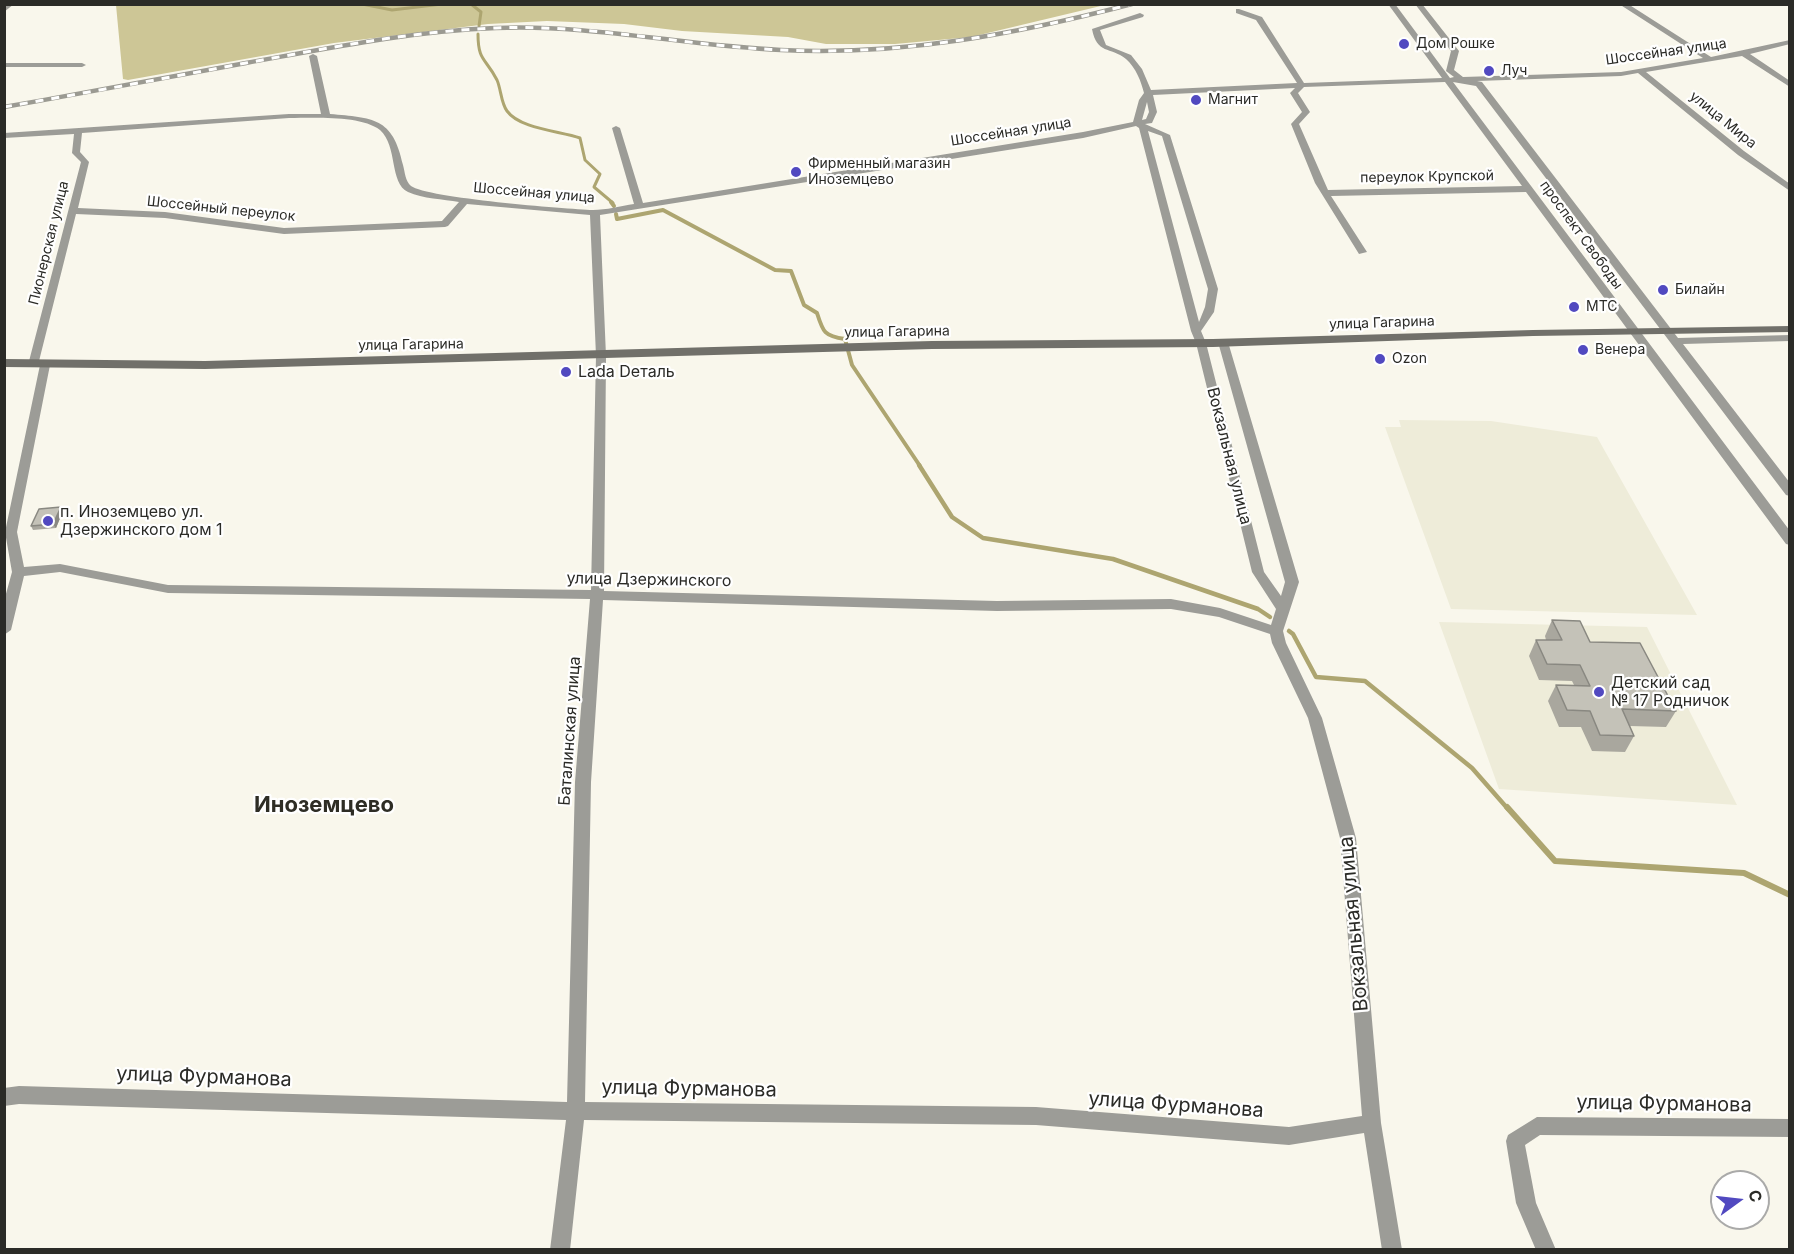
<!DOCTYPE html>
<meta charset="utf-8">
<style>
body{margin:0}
#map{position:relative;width:1794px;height:1254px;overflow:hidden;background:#f9f7ec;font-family:Inter,sans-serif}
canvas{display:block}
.frame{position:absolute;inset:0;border:6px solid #2b2b27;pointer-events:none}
.north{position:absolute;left:1710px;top:1170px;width:60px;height:60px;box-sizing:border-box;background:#fff;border:2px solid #aaaaa9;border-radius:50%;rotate:75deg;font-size:16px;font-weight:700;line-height:24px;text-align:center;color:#2b2b27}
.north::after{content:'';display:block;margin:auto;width:21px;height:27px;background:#5149c0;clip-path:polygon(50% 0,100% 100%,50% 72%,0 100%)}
</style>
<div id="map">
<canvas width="1794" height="1254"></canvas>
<div class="frame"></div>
<div class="north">С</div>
</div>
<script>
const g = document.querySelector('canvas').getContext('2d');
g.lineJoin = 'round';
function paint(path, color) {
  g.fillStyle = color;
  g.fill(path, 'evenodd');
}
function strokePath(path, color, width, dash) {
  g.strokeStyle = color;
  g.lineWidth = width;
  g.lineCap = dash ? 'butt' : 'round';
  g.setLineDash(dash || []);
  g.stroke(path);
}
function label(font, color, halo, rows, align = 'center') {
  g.font = font + ' Inter,sans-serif';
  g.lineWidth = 4.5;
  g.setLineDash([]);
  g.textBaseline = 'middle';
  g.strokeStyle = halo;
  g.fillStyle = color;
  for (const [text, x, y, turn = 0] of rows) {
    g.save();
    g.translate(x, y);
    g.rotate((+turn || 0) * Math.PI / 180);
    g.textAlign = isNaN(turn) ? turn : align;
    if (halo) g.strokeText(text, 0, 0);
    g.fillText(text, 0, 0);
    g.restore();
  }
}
paint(new Path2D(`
 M1399 420 1491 421 1597 437 1697 615 1451 609 1385 427H1401Z
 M1439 622 1647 627 1737 805 1499 789Z`), '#eeecd9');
paint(new Path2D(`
 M116 5V4L1105 5 971 37 895 44H826L788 37 682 31 624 24 547 21 488 24 334 43 128 80 123 79Z`), '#cdc696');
strokePath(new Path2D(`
 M362 4 392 10 442 4
 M471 4 481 12 479 26
 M478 34C478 62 486 58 497 80 501 89 501 103 507 111 520 129 560 131 580 138L585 160 600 174 594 187 613 203`), '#ada570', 3);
strokePath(new Path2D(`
 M611 202 614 206
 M616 214 617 219 663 210 775 270 791 271 804 305 817 313C823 332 824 336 845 339L852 365 920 466`), '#ada570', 4);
strokePath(new Path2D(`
 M919 465 952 517 983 538 1113 559 1258 609 1270 617
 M1289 631 1293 634 1316 677 1365 681 1472 768 1508 809`), '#ada570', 4.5);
strokePath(new Path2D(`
 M1507 807 1555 861 1744 873 1790 895`), '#ada570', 6);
paint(new Path2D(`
 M6 4H14L4 12Z
 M1388 4H1395L1450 78 1454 77 1446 71 1451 51 1415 4H1422L1459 51 1454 70 1463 77 1621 72 1703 58 1619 4H1628L1711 57 1790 40V44L1750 54 1790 81V87L1742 56 1646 72 1744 151 1790 184V191L1738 155 1638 73 1621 76 1477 81 1482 82 1678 338 1790 335V341L1683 344 1790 483V496L1786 495 1476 86 1453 82 1790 531V545L1786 544 1526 192 1331 196 1367 252 1359 254 1315 183 1291 124 1302 112 1290 93 1295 88 1153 95 1157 112 1152 123 1145 124 1170 135 1218 289 1214 312 1201 331 1206 343 1264 572 1281 596 1285 582 1218 342 1223 339 1228 342 1299 582 1283 631 1286 643 1322 718 1356 838 1381 1123 1402 1250H1382L1364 1133 1289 1145 1036 1125 584 1120 570 1250H550L566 1120 19 1104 4 1106V1088L19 1086 567 1102 575 782 590 599 168 593 60 572 24 576 11 630 4 635V601L12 572 5 532 40 365 45 362 50 365 17 532 24 567 60 564 168 585 591 590 596 356 590 215 467 204 448 226 445 227 284 234 165 218 76 214 38 365 37 367H29L28 365 81 162 72 153 74 134 4 138V133L289 114H321L309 56 313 54 317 56 330 114C373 118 393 117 403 165 405 172 405 181 411 186 427 198 566 209 593 210 606 210 621 206 634 204L612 128 616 126 620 128 643 203 1083 132 1133 122 1139 100 1144 93C1141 81 1136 68 1126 59 1110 46 1097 55 1092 29L1140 13 1144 15 1143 17 1100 30 1106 45 1131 55 1142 69 1151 90 1297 83 1256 20 1236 13V9H1239L1262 17 1304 83 1442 78ZM1445 82 1522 186 1328 190 1299 124 1310 112 1298 93 1304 87ZM1147 102 1149 112 1146 119 1142 120ZM289 118C313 118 361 115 380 130 398 146 389 183 408 192 423 199 443 199 459 202L442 221 284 228 165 212 78 208 89 162 80 152 82 133ZM1136 126 1139 128 1191 331 1196 343 1252 572 1276 609 1271 625 1220 608 1171 599 997 601 604 591 606 356 600 215 1083 138ZM1148 131 1162 136 1208 289 1205 307 1199 322ZM603 600 997 611 1171 609 1219 617 1270 634 1272 643 1308 718 1340 838 1362 1116 1289 1127 1036 1107 585 1102 591 782Z
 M4 63H82L86 65 82 67H4Z
 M1537 1117 1790 1119V1137L1540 1135 1525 1145 1536 1203 1556 1250H1536L1516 1203 1506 1141 1508 1135Z`), '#9c9c97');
paint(new Path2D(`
 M1790 326V332L1533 336 1213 347 932 349 205 369 4 367V359L205 361 932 341 1213 339 1533 330Z`), '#71706a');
const rail = new Path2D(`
 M4 107C85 93 166 78 246 63 329 48 412 31 496 28 592 24 686 46 781 50 901 56 1017 34 1132 4`);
strokePath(rail, '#9b9a92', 4.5);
strokePath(rail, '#fff', 3, [8]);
paint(new Path2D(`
 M63 511 56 528 33 530 31 526Z
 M1552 620 1590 642 1676 711 1666 727 1630 726 1634 736 1625 752 1592 751 1581 727H1559L1548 701 1556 685H1574L1572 681 1539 680 1529 656 1536 640H1546L1545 636Z`), '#a9a79e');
paint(new Path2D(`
 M61 507 63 511 56 528 53 524Z`), '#898881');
const building = new Path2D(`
 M61 507 53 524 31 526 39 509Z
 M1552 620 1580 621 1590 642 1640 643 1676 711 1622 709 1634 736 1600 735 1590 711 1567 710 1556 685 1590 686 1580 665 1547 664 1536 640H1562Z`);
paint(building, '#c4c2b8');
strokePath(building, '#898881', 1.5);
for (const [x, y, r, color] of [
 [1404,44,6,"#5149c0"],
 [1489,71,6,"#5149c0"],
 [1196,100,6,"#5149c0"],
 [796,172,6,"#5149c0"],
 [1663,290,6,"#5149c0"],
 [1574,307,6,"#5149c0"],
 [1583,350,6,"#5149c0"],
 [1380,359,6,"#5149c0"],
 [566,372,6,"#5149c0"],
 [48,521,6,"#5149c0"],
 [1599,692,6,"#5149c0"]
]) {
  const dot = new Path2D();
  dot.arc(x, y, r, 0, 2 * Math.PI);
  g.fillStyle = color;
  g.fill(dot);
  strokePath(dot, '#fff', 2);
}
label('14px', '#2b2b27', '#fff', [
 ["Дом Рошке",1416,44],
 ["Луч",1501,71],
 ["Магнит",1208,100],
 ["Фирменный магазин",808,164],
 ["Иноземцево",808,180],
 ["Билайн",1675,290],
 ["МТС",1586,307],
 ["Венера",1595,350],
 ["Ozon",1392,359]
], 'left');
label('14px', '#2b2b27', '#fff', [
 ["Шоссейная улица",1666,52,-8],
 ["улица Мира",1723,120,39],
 ["Шоссейная улица",1011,132,-9],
 ["переулок Крупской",1427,177,-1],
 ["Шоссейная улица",534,193,5],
 ["Шоссейный переулок",221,209,6],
 ["проспект Свободы",1581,235,54],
 ["Пионерская улица",49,243,-76],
 ["улица Гагарина",1382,323,-2],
 ["улица Гагарина",897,332,-1],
 ["улица Гагарина",411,345,-1]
]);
label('16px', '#2b2b27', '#fff', [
 ["Lada Dеталь",578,372],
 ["п. Иноземцево ул.",60,512],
 ["Дзержинского дом 1",60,530],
 ["Детский сад",1611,683],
 ["№ 17 Родничок",1611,701]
], 'left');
label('16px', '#2b2b27', '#fff', [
 ["Вокзальная улица",1229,456,76],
 ["улица Дзержинского",649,580,1],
 ["Баталинская улица",570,731,-86]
]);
label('20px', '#2b2b27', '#fff', [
 ["Вокзальная улица",1354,924,-95],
 ["улица Фурманова",204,1077,2],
 ["улица Фурманова",689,1089,1],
 ["улица Фурманова",1664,1104,1],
 ["улица Фурманова",1176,1105,4]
]);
label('bold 22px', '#2e2d25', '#fff', [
 ["Иноземцево",324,805]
]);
</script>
